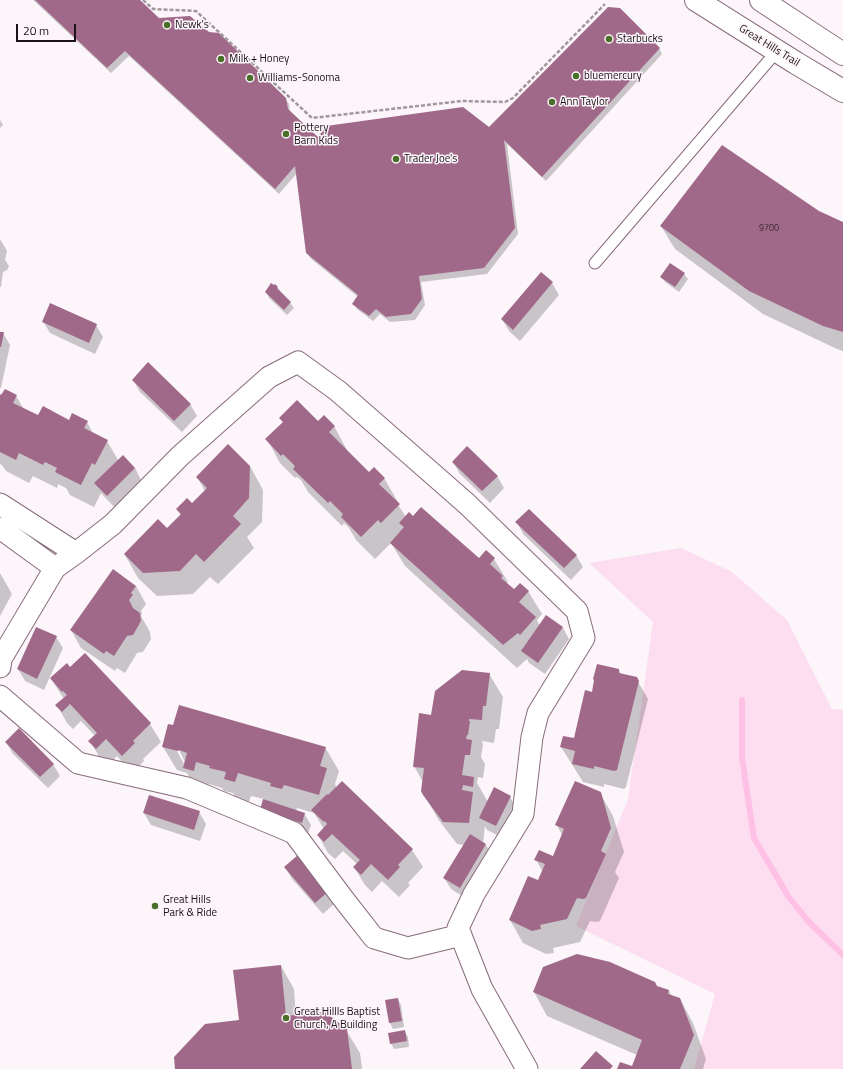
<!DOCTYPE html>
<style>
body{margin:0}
#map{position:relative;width:843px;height:1069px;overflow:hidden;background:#fcf5f9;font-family:"Titillium Web",sans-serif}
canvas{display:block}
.scale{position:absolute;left:16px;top:24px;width:60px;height:18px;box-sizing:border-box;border:2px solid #1c1117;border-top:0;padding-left:5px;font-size:12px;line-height:14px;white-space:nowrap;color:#1c1117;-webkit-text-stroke:3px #fcf5f9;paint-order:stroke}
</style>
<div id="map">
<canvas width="843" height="1069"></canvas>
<div class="scale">20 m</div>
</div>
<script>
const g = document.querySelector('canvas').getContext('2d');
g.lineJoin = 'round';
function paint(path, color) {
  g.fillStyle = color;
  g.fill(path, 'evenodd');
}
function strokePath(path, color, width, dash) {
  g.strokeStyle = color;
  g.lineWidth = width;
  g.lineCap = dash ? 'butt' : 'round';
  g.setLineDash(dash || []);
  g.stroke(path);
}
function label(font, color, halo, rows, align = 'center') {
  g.font = font + ' "Titillium Web",sans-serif';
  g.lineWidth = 3;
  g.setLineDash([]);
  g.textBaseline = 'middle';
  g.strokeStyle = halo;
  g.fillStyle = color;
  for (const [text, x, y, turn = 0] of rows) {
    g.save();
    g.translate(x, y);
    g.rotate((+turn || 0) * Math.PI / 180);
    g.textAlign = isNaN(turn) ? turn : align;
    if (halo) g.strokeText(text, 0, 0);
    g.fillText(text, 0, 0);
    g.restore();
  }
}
paint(new Path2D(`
 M681 548 732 572 787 620 832 709 843 710V1069H694L715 994 576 926 628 799 653 622 589 563Z`), '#fddef0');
paint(new Path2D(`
 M33 0H138L158 19 285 98 289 104 290 113 318 138 489 129 659 48 662 54 546 181 507 144 518 234 487 274 421 282 425 305 415 320 390 322 380 314 373 321 357 309 353 304 358 297 310 258 307 252 297 173 279 194 129 56 111 73Z
 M0 120 3 125 0 128Z
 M819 212 843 223V351L837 349 763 314 675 249 661 226Z
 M0 239 7 251 5 260 9 266 7 270 3 272 1 287H0Z
 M541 273 552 283 559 295 520 341 509 331 502 319Z
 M684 274 688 279 679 292 665 282 661 277Z
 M277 287 281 293 290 303 294 308 287 315 269 298 266 292Z
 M43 321 96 325 103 337 95 354 50 333Z
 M0 333H3L10 345 1 388H0Z
 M133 380 190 404 197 416 182 432 140 392Z
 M0 395 16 396 24 409 39 417 69 421 87 422 94 435 107 441 118 460 135 468 141 480 114 507 101 493 94 507 70 495 66 488 58 484 57 488 33 476 29 483 6 471 2 465 0 464Z
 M281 419 318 422 334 426 347 450 346 451 369 474 384 478 398 502 397 503 406 517 479 559H494L508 582 506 584 514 591H528L542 614 537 620 540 626 563 628 569 639 545 674 529 663 527 659 517 668 405 566 391 543 375 559 356 540 349 528 344 523 342 526 308 492 301 480 297 477 295 478 280 463 267 439 283 423Z
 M453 462 497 476 504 488 490 503 460 474Z
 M250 466 263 490 262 522 247 537 254 548 218 584 210 577 193 594 157 596 138 578 125 555 167 530 181 516 177 509 192 504 205 491 197 477Z
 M517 522 576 555 583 567 571 580 523 534Z
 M0 573 12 594 0 616Z
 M136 586 146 604 141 611 142 613 141 616 150 632 151 639 143 652 137 653 125 673 117 668 115 671 81 648 71 630Z
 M56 637 63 648 44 690 25 681 18 669Z
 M85 654 150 724 161 742 143 759 144 761 132 773 117 756 107 766 100 758 90 741 95 736 81 721 73 729 67 723 57 705 64 699 51 679 70 668Z
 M619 670 621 674 636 678 648 699 626 787 624 789 604 784V787L583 782 561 747 575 740 592 693Z
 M489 674 503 697 499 729H496L494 743 482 741 483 745 481 757 485 764 483 778 478 777 477 783 488 802 510 797 517 809 503 838 487 830 485 826 483 843 486 845 493 857 467 899 451 889 444 878 464 845 457 844 438 819 424 795 423 782 414 766 432 716Z
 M6 742 53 764 60 776 48 788 13 754Z
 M163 747H325L339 771 335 784 337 788 342 782 412 850 423 867 408 883 410 885 399 897 382 881 372 892 365 885 354 867 357 864 343 851 335 859 328 853 318 835 324 829 314 813 297 808 296 811 304 813 311 825 308 834 268 822 264 799 251 796 248 805 238 802 233 793 224 791 222 788 209 784 207 794 197 791 187 773 177 770ZM179 750 185 762 184 764 177 751Z
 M600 793 613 816 624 852 615 872 619 878 600 921 596 922 590 921 580 942 553 948 554 953 546 954 523 943 510 920 539 882 543 872 536 860 553 857 562 835 557 825Z
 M199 812 206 824 200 841 151 825 144 813Z
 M285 867 329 891 335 903 323 914 292 879Z
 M281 966 294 989 296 1016 346 1030 360 1053 362 1069H176L240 1021Z
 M543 968 656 987 669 991 672 996 680 999 693 1023 706 1059 703 1069H618L632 1068 637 1055 547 1016 534 992Z
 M398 999 401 1005 404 1027 393 1029 390 1023 386 1001Z
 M405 1032 408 1037 409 1047 394 1049 391 1043Z`), '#0003');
strokePath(new Path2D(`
 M742 700V758L754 838 788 896 808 921 843 955`), '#fec0e4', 6);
paint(new Path2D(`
 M35 0H140L159 18 190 16 209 32 219 33 286 98 288 109 318 137 326 126 463 107 489 127 608 7 620 8 660 48 542 177 504 140 515 228 484 268 419 276 422 299 411 314 386 317 376 309 369 316 352 304 358 295 306 253 295 166 275 189 125 51 107 68Z
 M722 145 819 211 843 222V332L823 326 749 291 660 226Z
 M670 263 685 273 675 287 660 277Z
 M541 272 553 282 513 330 501 319Z
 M271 283 274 285 275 284 278 287 277 288 291 302 284 310 265 292Z
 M50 303 97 324 89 343 42 322Z
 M0 332H4L1 347H0Z
 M148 362 191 404 174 421 132 380Z
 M5 389 17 395 13 403 38 415 43 406 69 420 72 413 88 421 84 428 108 440 95 465 92 463 81 485 55 472 57 468 45 462 43 465 19 453 16 460 0 452V394L1 395Z
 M297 400 318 421 324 415 335 426 329 432 369 472 374 467 385 478 379 484 400 504 381 523 378 520 361 537 341 517 343 514 330 501 328 503 293 469 295 466 283 454 281 456 265 439 283 422 279 418Z
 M228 444 250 466 249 498 233 516 241 524 204 562 196 554 180 571 143 573 124 554 158 519 167 528 181 514 176 509 187 498 192 503 207 488 196 477Z
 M467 446 498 476 482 491 452 462Z
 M123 455 135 468 107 496 94 483Z
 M421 507 479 558 486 550 495 558 490 564 503 576 501 578 514 589 520 583 529 591 519 602 536 617 520 635 518 633 503 645 390 543 404 527 399 523 409 512 413 516Z
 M529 509 577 555 564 568 515 522Z
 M113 569 136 586 131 593 133 595 129 600 133 608 140 613 141 621 133 635 127 636 114 656 106 651 104 654 70 630Z
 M546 615 563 627 538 663 521 651Z
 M36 627 57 636 37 679 17 669Z
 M85 653 151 723 133 741 135 743 122 756 106 739 96 749 88 741 97 733 70 704 62 712 55 705 67 695 63 691 62 692 50 678 67 663 70 667Z
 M597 664 619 669V673L637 677 639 681 617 770 614 771 594 766V769L572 764 575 751 560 747 563 736 574 738 585 690 592 692 594 680 593 679Z
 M462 670 490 673 486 706H483L482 720 469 719V721H470L468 735H467L466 739 472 740 470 755H465L462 775 474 777 473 787 463 785 462 790 473 792 469 823 443 822 423 795 421 791 424 768 413 767 419 713 431 715 435 691Z
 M179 705 326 747 320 766 327 768 319 795 284 785 282 789 270 786 271 783 238 773 235 782 224 779 226 772 209 768 210 766 196 762 194 771 183 768 187 753 179 750 178 751 162 747 168 724 173 725Z
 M19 728 54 764 40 777 5 742Z
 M342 781 413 849 398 865 400 867 388 880 371 864 361 875 353 867 360 860 332 834 324 842 317 835 327 824 325 821 324 822 311 810 327 794 328 795Z
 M575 781 601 792 611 828 601 851 606 854 586 898 583 899 577 898 567 919 540 925 541 929 532 931 509 920 528 876 538 880 545 864 534 860 539 850 553 856 564 829 555 825Z
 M494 787 511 796 496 826 479 818Z
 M149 795 200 811 194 830 143 813Z
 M263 799 305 813 302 823 260 810Z
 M470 834 486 844 460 888 443 878Z
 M298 855 329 891 315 903 284 867Z
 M577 954 610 962 655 982 657 986 669 990 668 994 680 998 694 1035 680 1069H617L620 1062 632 1066 642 1040 533 992 543 967Z
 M281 965 286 1016 325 1012 347 1029 352 1069H175L174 1057 205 1024 239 1020 233 970Z
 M398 998 402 1021 389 1023 385 1000Z
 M405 1030 407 1041 390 1044 388 1033Z
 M596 1051 613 1066 610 1069H580Z`), '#a0698a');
const service = new Path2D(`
 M595 263 777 51`);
const minor = new Path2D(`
 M0 504 76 553
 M0 528 55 568
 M0 667 1 659 55 568 76 553 113 524 180 456 269 377 298 362 338 391 467 504 577 611 584 638 538 713 532 737 523 814 474 894 458 928 482 989 527 1069
 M0 696 78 763 187 788 294 833 345 901 374 938 408 948 461 935`);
const tertiary = new Path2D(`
 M696 0 796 63 843 91
 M761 0 843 54`);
strokePath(service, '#886b7c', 13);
strokePath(minor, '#886b7c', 23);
strokePath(tertiary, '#886b7c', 24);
strokePath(new Path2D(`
 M143 0 153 9 196 11 312 118 462 101 505 102 513 98 605 4`), '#a1989d', 2.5, [4, 2]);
strokePath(service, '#fff', 11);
strokePath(minor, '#fff', 21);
strokePath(tertiary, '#fff', 22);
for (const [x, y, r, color] of [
 [167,25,4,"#496f29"],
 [609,39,4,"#496f29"],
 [221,59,4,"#496f29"],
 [576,76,4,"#496f29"],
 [250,78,4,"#496f29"],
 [552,102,4,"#496f29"],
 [286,134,4,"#496f29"],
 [396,159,4,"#496f29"],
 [155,906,4,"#496f29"],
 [286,1018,4,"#496f29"]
]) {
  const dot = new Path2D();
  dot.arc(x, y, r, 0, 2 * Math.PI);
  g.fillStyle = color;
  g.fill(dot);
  strokePath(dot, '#fcf5f9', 1.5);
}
label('9px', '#3d2734', null, [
 ["9700",769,229]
]);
label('11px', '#1c1117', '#fcf5f9', [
 ["Newk's",175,25],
 ["Starbucks",617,39],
 ["Milk + Honey",229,59],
 ["bluemercury",584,76],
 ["Williams-Sonoma",258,78],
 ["Ann Taylor",560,102],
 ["Pottery",294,128],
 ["Barn Kids",294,141],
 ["Trader Joe's",404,159],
 ["Great Hills",163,900],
 ["Park & Ride",163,913],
 ["Great Hillls Baptist",294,1012],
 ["Church, A Building",294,1025]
], 'left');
label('11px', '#1c1117', '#fcf5f9', [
 ["Great Hills Trail",769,46,32]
]);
</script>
